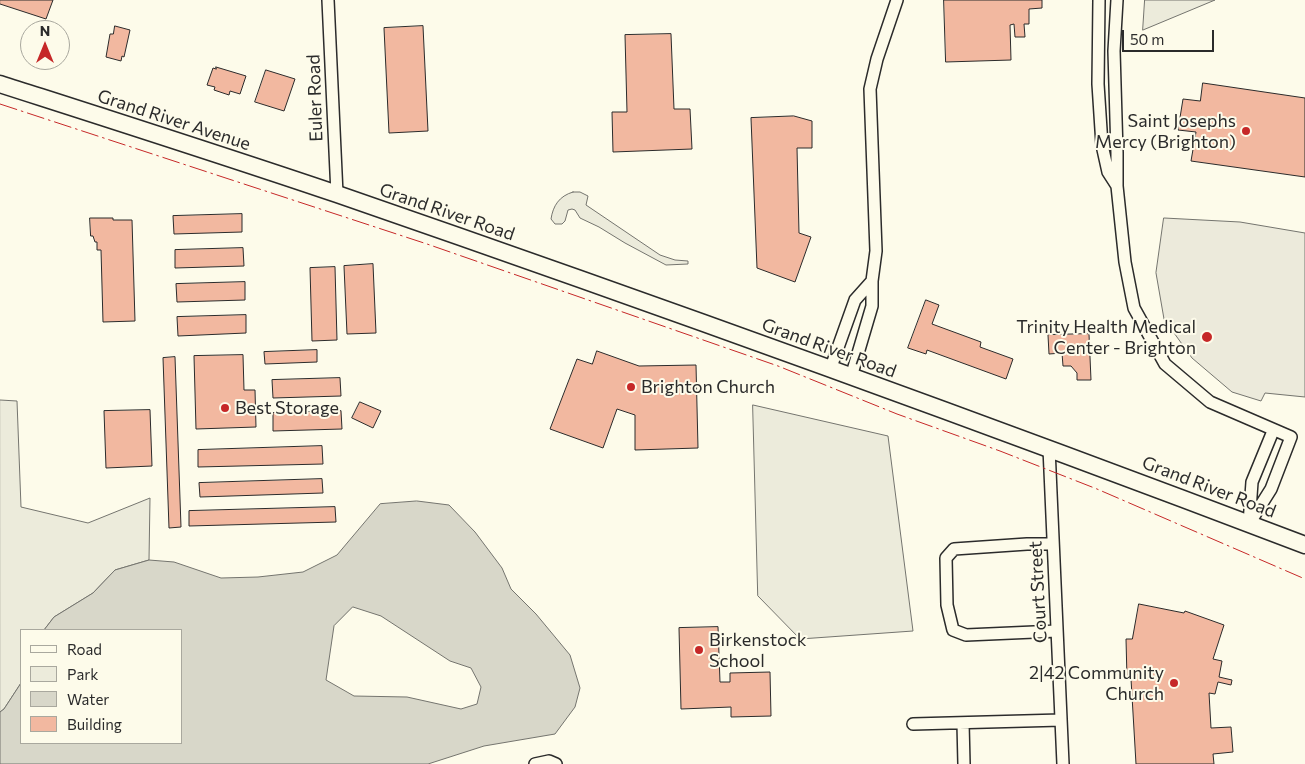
<!DOCTYPE html>
<style>
body{margin:0}
#map{position:relative;width:1305px;height:764px;overflow:hidden;background:#fdfbea;font-family:Commissioner,sans-serif}
canvas{display:block}
.legend{position:absolute;left:20px;top:629px;width:162px;height:115px;box-sizing:border-box;background:#fdfbea;border:1px solid #a9a89e;margin:0;padding:6px 9px;list-style:none;font-size:15px;color:#2b2b2b}
.legend li{display:flex;align-items:center;gap:10px;height:25px}
.legend b{width:25px;border:1px solid #a9a89e}
.north{position:absolute;left:20px;top:20px;width:50px;height:50px;box-sizing:border-box;background:#fdfbea;border:1px solid #a9a89e;border-radius:50%;rotate:0deg;font-size:14px;font-weight:700;line-height:20px;text-align:center;color:#2b2b2b}
.north::after{content:'';display:block;margin:auto;width:18px;height:22px;background:#c62828;clip-path:polygon(50% 0,100% 100%,50% 72%,0 100%)}
.scale{position:absolute;left:1122px;top:30px;width:92px;height:22px;box-sizing:border-box;border:2px solid #2b2b2b;border-top:0;padding-left:6px;font-size:15px;line-height:18px;white-space:nowrap;color:#2b2b2b;-webkit-text-stroke:4px #fdfbea;paint-order:stroke}
</style>
<div id="map">
<canvas width="1305" height="764"></canvas>
<ul class="legend">
<li><b style="height:6px;background:#fdfbea"></b>Road</li>
<li><b style="height:14px;background:#ecebdb"></b>Park</li>
<li><b style="height:14px;background:#d8d7c9"></b>Water</li>
<li><b style="height:14px;background:#f2b8a0"></b>Building</li>
</ul>
<div class="north">N</div>
<div class="scale">50 m</div>
</div>
<script>
const g = document.querySelector('canvas').getContext('2d');
g.lineJoin = 'round';
function paint(path, color) {
  g.fillStyle = color;
  g.fill(path, 'evenodd');
}
function strokePath(path, color, width, dash) {
  g.strokeStyle = color;
  g.lineWidth = width;
  g.lineCap = dash ? 'butt' : 'round';
  g.setLineDash(dash || []);
  g.stroke(path);
}
function label(font, color, halo, rows, align = 'center') {
  g.font = font + ' Commissioner,sans-serif';
  g.lineWidth = 4;
  g.setLineDash([]);
  g.textBaseline = 'middle';
  g.strokeStyle = halo;
  g.fillStyle = color;
  for (const [text, x, y, turn = 0] of rows) {
    g.save();
    g.translate(x, y);
    g.rotate((+turn || 0) * Math.PI / 180);
    g.textAlign = isNaN(turn) ? turn : align;
    if (halo) g.strokeText(text, 0, 0);
    g.fillText(text, 0, 0);
    g.restore();
  }
}
const green = new Path2D(`
 M1145 0H1215L1143 30Z
 M573 192H580L588 196 586 205 660 255 675 260 688 261V264L666 265 625 243 599 227 580 218 575 210 572 209 568 210 565 221 562 224H555L551 219C553 206 559 196 573 192Z
 M0 400 17 401 21 507 88 523 150 498 149 560 115 570 93 593 54 617 44 630H21V683L4 709 0 712Z
 M753 405 888 436 913 631 800 639 758 596Z`);
paint(green, '#ecebdb');
strokePath(green, '#74746e', 1);
const parking = new Path2D(`
 M1164 218 1240 222 1305 233V397L1265 393 1261 401 1232 392 1192 358 1164 319 1156 273Z`);
paint(parking, '#eceadb');
strokePath(parking, '#74746e', 1);
const water = new Path2D(`
 M417 501 449 505 475 532 502 568 511 589 536 614 570 655 580 688 575 707 555 734 484 746 428 764H0V712L4 709 21 683V743H181V630H44L54 617 93 593 115 570 149 560 174 562 221 578 258 577 303 572 337 555 380 504ZM353 607 381 616 450 661 471 668 481 687 477 704 461 709 407 697 354 696 326 680 334 626Z`);
paint(water, '#d8d7c9');
strokePath(water, '#74746e', 1);
const building = new Path2D(`
 M0 0H53L46 19 0 4Z
 M944 0H1042V8L1029 9V24H1024L1025 37H1015L1014 24 1010 25 1011 60 946 62Z
 M115 26 130 30 124 57 122 56 121 61 106 57 110 34H113Z
 M423 26 428 131 389 133 384 28Z
 M671 34 674 109H690L692 149 613 152 612 112H627L625 35Z
 M216 67 246 76 240 94 230 91 229 95 214 90 215 87 207 85 213 68 216 69Z
 M266 70 295 79 284 111 255 102Z
 M1203 83 1305 98V177L1191 161 1196 132 1178 130 1183 99 1200 101Z
 M794 116 812 121V148H797L799 233 811 237 795 282 757 268 751 118Z
 M242 214V232L174 234 173 216Z
 M90 218H113V220H132L135 321 103 322 101 250H97V242H95L93 236H91Z
 M243 248 244 266 175 268V250Z
 M373 264 376 333 347 334 344 266Z
 M335 267 337 340 312 341 310 268Z
 M245 282V300L177 302 176 284Z
 M926 300 939 305 932 324 981 342 980 347 1013 359 1006 379 927 350 926 354 908 348Z
 M246 315V333L178 336 177 317Z
 M1089 334 1091 380H1077V373L1071 366H1063L1062 353 1049 354 1048 335Z
 M317 350V362L265 364 264 352Z
 M597 351 639 366 696 365 698 448 635 450V415L617 409 603 448 550 429 577 359 592 364Z
 M243 355 244 390H255L256 427 196 429 194 356Z
 M175 357 181 527 169 528 163 358Z
 M340 378 341 396 273 398 272 380Z
 M360 402 381 411 373 428 352 418Z
 M150 410 152 466 106 468 104 411Z
 M341 411 342 429 273 431V413Z
 M322 446 323 464 198 467V450Z
 M322 479 323 493 200 497 199 483Z
 M335 507 336 522 189 526V511Z
 M1139 604 1184 613 1185 611 1224 625 1213 659 1222 661 1219 677 1232 680 1231 685 1218 682 1215 694 1209 693 1211 728 1231 727 1233 752 1213 754 1214 764H1136L1131 679H1127L1126 639H1132Z
 M718 627 720 682H730V673L770 672 771 716 731 717V707L681 709 679 628Z`);
paint(building, '#f2b8a0');
strokePath(building, '#2b2b2b', 1);
const street = new Path2D(`
 M328 0 337 194
 M1099 0 1098 84 1102 145 1108 172 1117 186
 M1117 0 1114 51 1117 153V186L1125 262 1134 308 1165 364 1210 402 1291 437 1271 489 1249 524 1252 482 1273 431
 M830 370 855 300 872 281
 M851 377 872 306V281L876 251 870 89 877 59 897 0
 M1049 448 1063 764
 M1052 544H1027L954 549 946 558 947 605 953 630 966 635 1057 631
 M963 723 964 764
 M913 724 1061 720
 M535 764 549 761 556 764`);
const secondary = new Path2D(`
 M0 84C112 120 225 156 337 194 661 306 984 423 1305 545`);
strokePath(street, '#2b2b2b', 14);
strokePath(secondary, '#2b2b2b', 19);
strokePath(street, '#fdfbea', 11);
strokePath(secondary, '#fdfbea', 16);
strokePath(new Path2D(`
 M0 104 427 244 778 366 897 414 1000 451 1097 489 1305 579`), '#c62828', 1, [18, 4, 2.5, 4]);
for (const [x, y, r, color] of [
 [1246,131,5,"#c62828"],
 [1207,337,6,"#c62828"],
 [631,387,5,"#c62828"],
 [225,408,5,"#c62828"],
 [699,650,5,"#c62828"],
 [1174,683,5,"#c62828"]
]) {
  const dot = new Path2D();
  dot.arc(x, y, r, 0, 2 * Math.PI);
  g.fillStyle = color;
  g.fill(dot);
  strokePath(dot, '#fdfbea', 2);
}
label('18px', '#2b2b2b', '#fdfbea', [
 ["Euler Road",315,98,-92],
 ["Grand River Avenue",174,120,18],
 ["Grand River Road",447,212,19],
 ["Grand River Road",829,348,20],
 ["Grand River Road",1209,487,21],
 ["Court Street",1038,592,-93]
]);
label('18px', '#2b2b2b', '#fdfbea', [
 ["Saint Josephs",1236,121],
 ["Mercy (Brighton)",1236,142],
 ["Trinity Health Medical",1196,327],
 ["Center - Brighton",1196,348],
 ["Brighton Church",641,387,"left"],
 ["Best Storage",235,408,"left"],
 ["Birkenstock",709,640,"left"],
 ["School",709,661,"left"],
 ["2|42 Community",1164,673],
 ["Church",1164,694]
], 'right');
</script>
